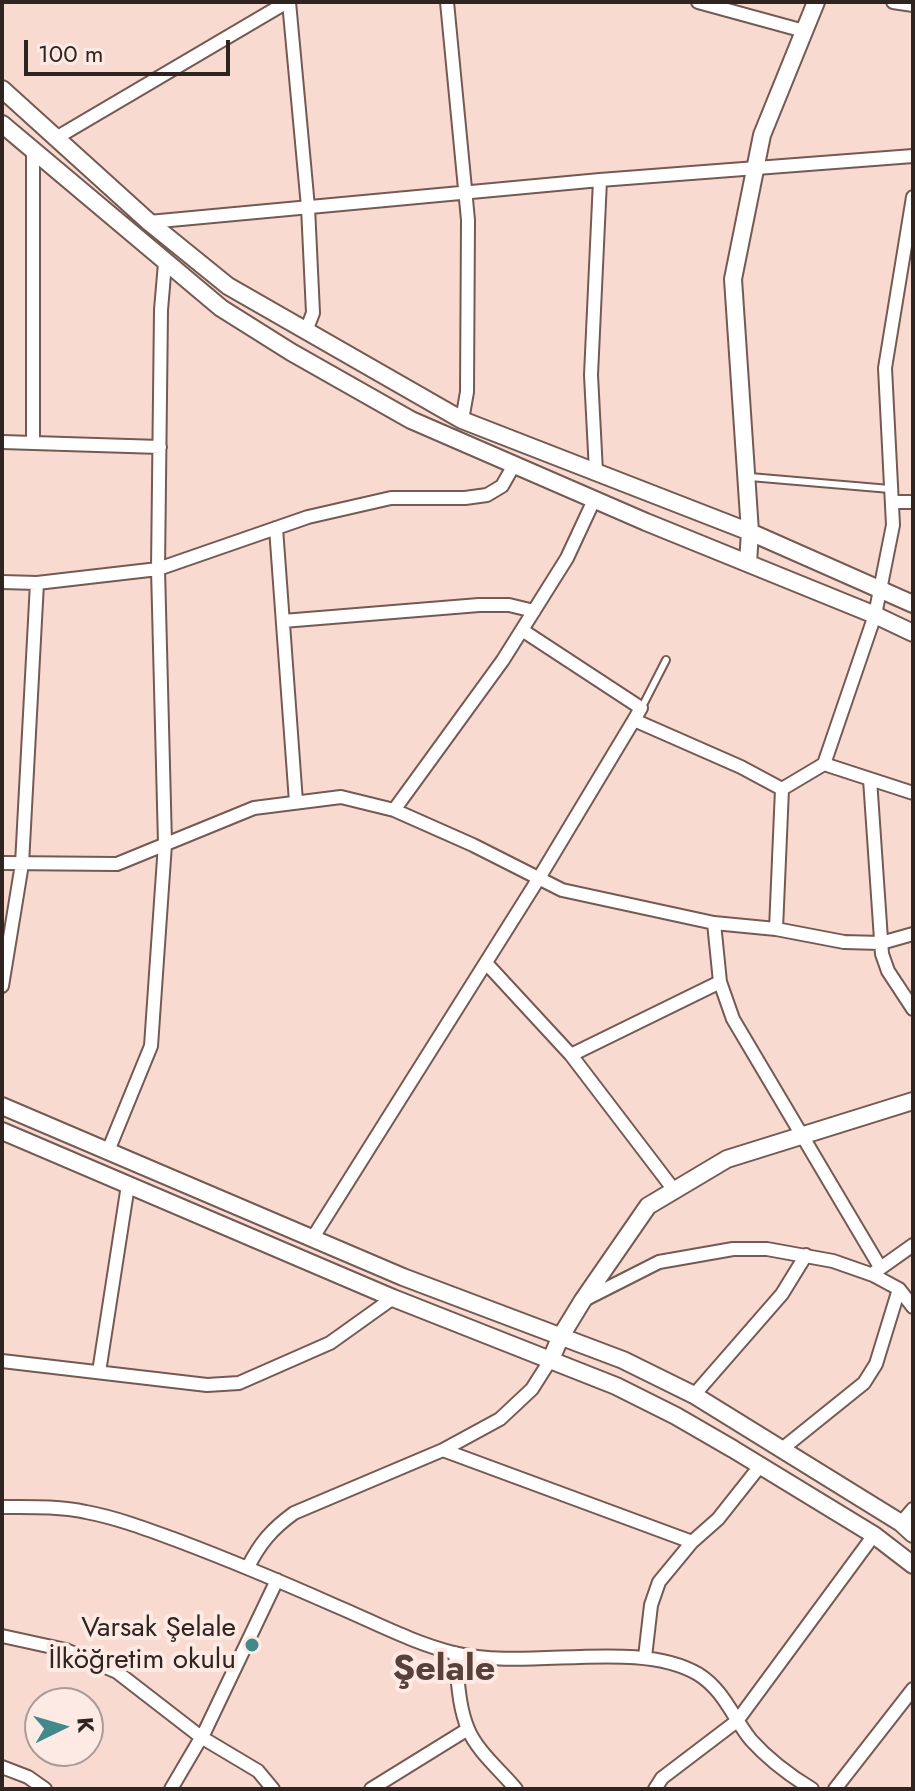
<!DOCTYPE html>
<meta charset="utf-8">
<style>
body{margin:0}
#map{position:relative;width:915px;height:1791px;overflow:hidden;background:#f9dad1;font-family:Jost,sans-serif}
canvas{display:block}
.frame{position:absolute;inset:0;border:4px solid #302421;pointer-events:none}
.north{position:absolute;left:24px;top:1687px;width:80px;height:80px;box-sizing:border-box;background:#fdeae5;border:2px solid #ab9b97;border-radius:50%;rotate:85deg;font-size:22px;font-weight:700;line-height:32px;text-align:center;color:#302421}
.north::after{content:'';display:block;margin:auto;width:28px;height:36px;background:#41898b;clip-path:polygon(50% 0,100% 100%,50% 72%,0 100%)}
.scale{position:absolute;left:24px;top:40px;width:206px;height:36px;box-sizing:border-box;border:4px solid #302421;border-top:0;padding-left:10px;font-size:24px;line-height:28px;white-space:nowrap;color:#302421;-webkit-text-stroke:6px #fdeae5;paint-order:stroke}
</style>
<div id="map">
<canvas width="915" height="1791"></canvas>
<div class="frame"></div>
<div class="north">K</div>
<div class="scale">100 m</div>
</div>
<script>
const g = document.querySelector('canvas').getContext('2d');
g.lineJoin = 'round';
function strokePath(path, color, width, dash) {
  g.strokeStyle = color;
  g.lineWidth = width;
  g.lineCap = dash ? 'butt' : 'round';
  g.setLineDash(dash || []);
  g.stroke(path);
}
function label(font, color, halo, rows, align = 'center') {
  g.font = font + ' Jost,sans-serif';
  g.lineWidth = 8;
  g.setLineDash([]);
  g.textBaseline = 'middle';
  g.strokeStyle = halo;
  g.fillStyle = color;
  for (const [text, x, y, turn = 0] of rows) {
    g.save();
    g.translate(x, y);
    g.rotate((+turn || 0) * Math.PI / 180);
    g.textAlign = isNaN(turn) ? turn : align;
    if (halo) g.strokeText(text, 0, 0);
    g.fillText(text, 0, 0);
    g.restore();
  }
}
const service = new Path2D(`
 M750 477 890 489
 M642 707 666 660`);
const minor = new Path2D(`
 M289 2 308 207 313 313 306 331
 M447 2 468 220 467 392 462 420
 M698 2 804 31
 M893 2 913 5
 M56 138 287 2
 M149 222 600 180 913 156
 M2 442 160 447
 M33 442V152
 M596 472 591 375 600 180
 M893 502H913
 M276 528 296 802
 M2 582 37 583 158 569 308 517 391 498H465L487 495 502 486 514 465
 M283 621 479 605H509L534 611
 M522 630 641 708 634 720
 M824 764 913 793
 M870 779 882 954 888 971 913 1009
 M394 810 503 660 567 558 594 500
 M2 863 117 864 254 808 341 797 394 810 473 845 562 890 714 923 776 929 844 942 881 943 913 934
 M714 923 720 982 733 1019 880 1267
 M776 929 782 789
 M486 963 571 1055
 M2 986 22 864 37 583
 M108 1151 151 1046 165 844 158 569 161 310 165 263
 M674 1190 571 1055 720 982
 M312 1239 539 878 634 720 741 767 782 789 824 764 875 615 893 525 885 368 913 197
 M875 1272 913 1245
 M586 1299 659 1262 733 1249H767L833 1261 873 1275 899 1289 913 1307
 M2 1361 207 1385 239 1383 330 1343 393 1298
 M99 1372 128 1185
 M694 1395 782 1294 806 1255
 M782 1449 864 1383 876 1364 899 1289
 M443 1450 692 1542
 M2 1507C30 1507 59 1506 86 1512 118 1518 149 1530 179 1541 232 1561 284 1583 336 1606 374 1622 413 1643 454 1653 527 1671 637 1638 698 1674 724 1690 733 1718 751 1740 769 1760 789 1775 812 1789
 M901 1523 913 1509
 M248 1567C260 1543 272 1529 294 1513L443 1450 500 1419 532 1389 551 1359
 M2 1636 66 1650 117 1672 201 1737 258 1771 273 1789
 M455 1653C458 1678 458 1705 468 1729 477 1751 501 1771 516 1789
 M645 1657 651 1605 659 1582 692 1542 718 1519 760 1466
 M2 1767 28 1777 45 1789
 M171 1789 205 1731 277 1580
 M371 1789 468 1729
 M655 1789 662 1778 737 1721 874 1535
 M835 1789 913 1689`);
const tertiary = new Path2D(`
 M2 89 149 222 228 286 462 420 750 532 913 604
 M2 124 221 308 291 352 411 420 646 522 875 615 913 633
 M748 563 750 532 733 279 762 135 816 2
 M2 1106 403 1277 623 1360 694 1395 901 1523 913 1534
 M2 1131 393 1298 616 1386 676 1416 733 1449 874 1535 913 1565
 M551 1359 561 1336 583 1300 648 1206 727 1159 913 1101`);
strokePath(service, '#745a53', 10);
strokePath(minor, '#745a53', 16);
strokePath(tertiary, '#745a53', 20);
strokePath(service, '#fff', 6);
strokePath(minor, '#fff', 12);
strokePath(tertiary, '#fff', 16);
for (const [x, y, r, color] of [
 [252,1645,8,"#41898b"]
]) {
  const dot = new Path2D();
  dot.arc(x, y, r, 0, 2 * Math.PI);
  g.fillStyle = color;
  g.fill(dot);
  strokePath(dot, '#fdeae5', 3);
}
label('28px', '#302421', '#fdeae5', [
 ["Varsak Şelale",236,1629],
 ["İlköğretim okulu",236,1661]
], 'right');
label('bold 36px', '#594039', '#fdeae5', [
 ["Şelale",444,1671]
]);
</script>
